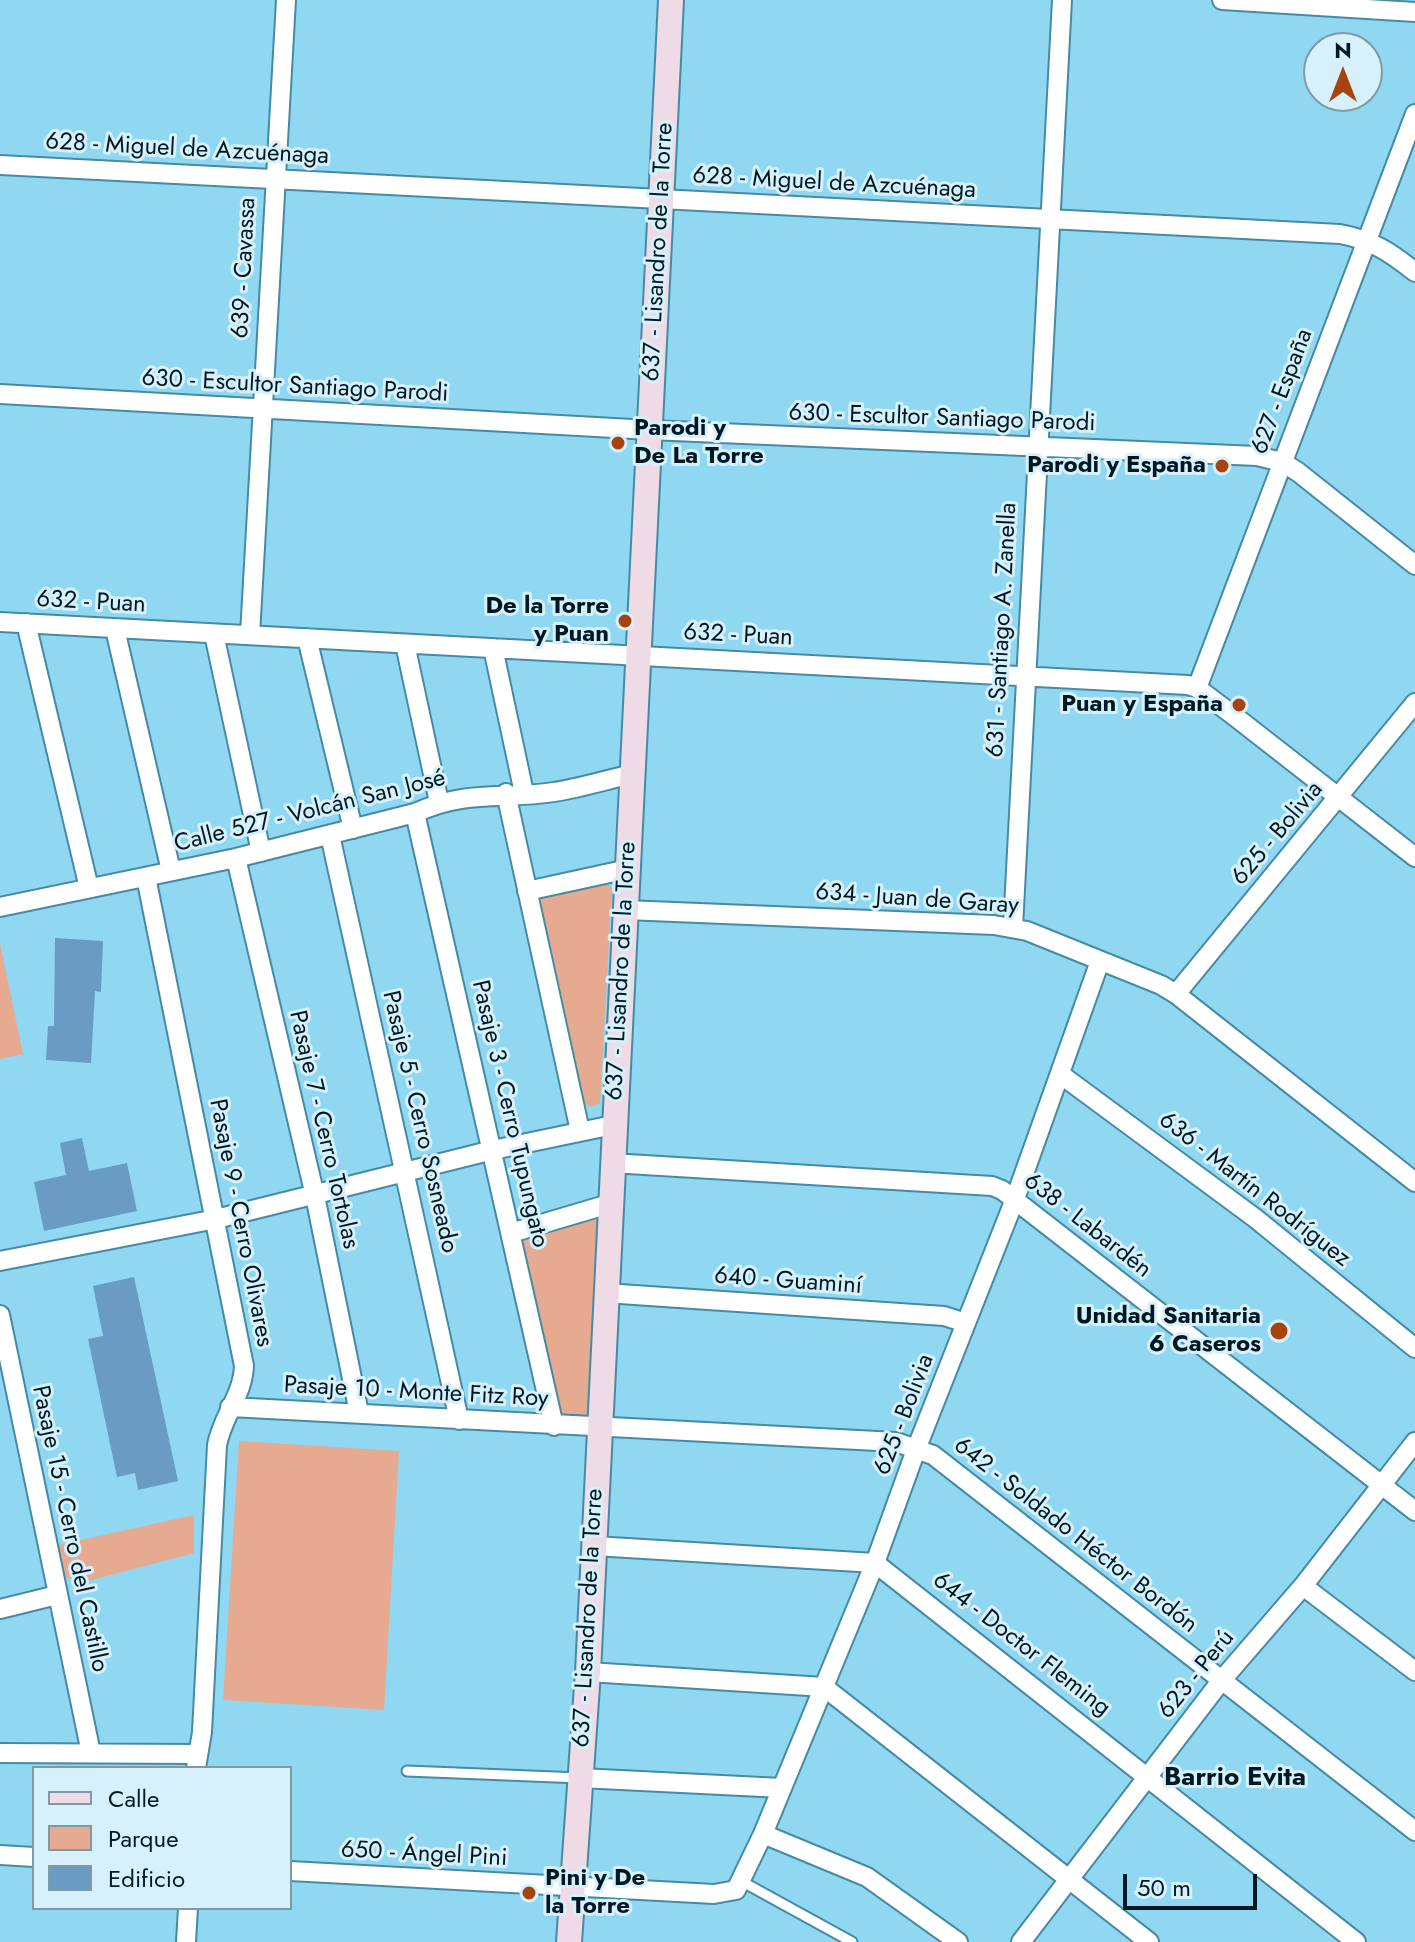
<!DOCTYPE html>
<meta charset="utf-8">
<style>
body{margin:0}
#map{position:relative;width:1415px;height:1942px;overflow:hidden;background:#90d7f2;font-family:Jost,sans-serif}
canvas{display:block}
.legend{position:absolute;left:32px;top:1766px;width:260px;height:144px;box-sizing:border-box;background:#d6f1fc;border:2px solid #809aa5;margin:0;padding:10px 14px;list-style:none;font-size:24px;color:#001822}
.legend li{display:flex;align-items:center;gap:16px;height:40px}
.legend b{width:40px;border:2px solid #809aa5}
.north{position:absolute;left:1303px;top:32px;width:80px;height:80px;box-sizing:border-box;background:#d6f1fc;border:2px solid #809aa5;border-radius:50%;rotate:0deg;font-size:22px;font-weight:700;line-height:32px;text-align:center;color:#001822}
.north::after{content:'';display:block;margin:auto;width:28px;height:36px;background:#a7430c;clip-path:polygon(50% 0,100% 100%,50% 72%,0 100%)}
.scale{position:absolute;left:1123px;top:1874px;width:134px;height:36px;box-sizing:border-box;border:4px solid #001822;border-top:0;padding-left:10px;font-size:24px;line-height:28px;white-space:nowrap;color:#001822;-webkit-text-stroke:6px #d6f1fc;paint-order:stroke}
</style>
<div id="map">
<canvas width="1415" height="1942"></canvas>
<ul class="legend">
<li><b style="height:10px;background:#eedbe6"></b>Calle</li>
<li><b style="height:22px;background:#e6aa90"></b>Parque</li>
<li><b style="height:22px;background:#699bc3"></b>Edificio</li>
</ul>
<div class="north">N</div>
<div class="scale">50 m</div>
</div>
<script>
const g = document.querySelector('canvas').getContext('2d');
g.lineJoin = 'round';
function paint(path, color) {
  g.fillStyle = color;
  g.fill(path, 'evenodd');
}
function strokePath(path, color, width, dash) {
  g.strokeStyle = color;
  g.lineWidth = width;
  g.lineCap = dash ? 'butt' : 'round';
  g.setLineDash(dash || []);
  g.stroke(path);
}
function label(font, color, halo, rows, align = 'center') {
  g.font = font + ' Jost,sans-serif';
  g.lineWidth = 6;
  g.setLineDash([]);
  g.textBaseline = 'middle';
  g.strokeStyle = halo;
  g.fillStyle = color;
  for (const [text, x, y, turn = 0] of rows) {
    g.save();
    g.translate(x, y);
    g.rotate((+turn || 0) * Math.PI / 180);
    g.textAlign = isNaN(turn) ? turn : align;
    if (halo) g.strokeText(text, 0, 0);
    g.fillText(text, 0, 0);
    g.restore();
  }
}
paint(new Path2D(`
 M604 882 612 888 600 1103 591 1107 583 1103 535 898Z
 M0 943 23 1054 0 1059Z
 M600 1211 589 1419 557 1416 520 1236Z
 M239 1441 399 1451 384 1710 223 1700Z
 M194 1515V1553L84 1582 61 1576 54 1546Z`), '#e6aa90');
paint(new Path2D(`
 M55 938 103 941 101 992 95 991 91 1063 46 1060 48 1026H54Z
 M82 1138 89 1171 127 1163 137 1211 44 1231 34 1182 66 1175 60 1143Z
 M134 1277 178 1481 138 1490 135 1473 117 1477 88 1339 103 1336 93 1286Z`), '#699bc3');
const lane = new Path2D(`
 M407 1771 580 1778
 M741 1881 852 1942`);
const street = new Path2D(`
 M1222 0 1415 12
 M0 165 1340 234C1372 240 1390 252 1415 272
 M0 394 650 430 1257 456 1282 462 1298 472 1415 565
 M0 622 1188 685 1197 688 1233 715 1415 857
 M26 623 89 888
 M115 629 171 871
 M214 634 261 852
 M250 635 286 0
 M307 638 353 829
 M405 644 439 802
 M493 648 524 793
 M1197 688 1415 114
 M506 793 580 1131
 M415 813 554 1426
 M330 835 459 1420
 M236 858 315 1196 359 1413
 M146 877 244 1366C243 1395 222 1417 217 1445L202 1732 196 1768
 M527 891 628 869
 M0 907 236 858 415 813C468 789 502 800 554 792 580 788 606 780 632 774
 M625 910 994 925 1027 931 1161 985 1176 994 1415 1182
 M1013 927 1062 0
 M1176 994 1415 703
 M1060 1074 1255 1218 1415 1348
 M611 1163 992 1186 1002 1190 1415 1511
 M511 1233 609 1204
 M0 1261 216 1219 493 1150 613 1125
 M605 1293 944 1316 966 1323
 M0 1315 91 1753
 M230 1407 896 1442 933 1455 1415 1831
 M594 1546 875 1563 1356 1942
 M1303 1586 1415 1671
 M0 1609 57 1595
 M588 1672 824 1687 1149 1942
 M0 1753 198 1754
 M580 1778 782 1788
 M763 1834 867 1877 958 1942
 M0 1855 34 1857
 M290 1871 714 1894 736 1890 763 1834 875 1563 917 1447 1015 1199 1100 961
 M186 1942 188 1908
 M1021 1942 1221 1681 1303 1586 1415 1442`);
const secondary = new Path2D(`
 M569 1942 588 1672 671 0`);
strokePath(lane, '#458ba4', 13);
strokePath(street, '#458ba4', 22);
strokePath(secondary, '#458ba4', 28);
strokePath(lane, '#fff', 9);
strokePath(street, '#fff', 18);
strokePath(secondary, '#eedbe6', 24);
for (const [x, y, r, color] of [
 [618,443,8,"#a7430c"],
 [1222,466,8,"#a7430c"],
 [625,621,8,"#a7430c"],
 [1239,705,8,"#a7430c"],
 [1279,1331,10,"#a7430c"],
 [529,1893,8,"#a7430c"]
]) {
  const dot = new Path2D();
  dot.arc(x, y, r, 0, 2 * Math.PI);
  g.fillStyle = color;
  g.fill(dot);
  strokePath(dot, '#d6f1fc', 3);
}
label('24px', '#001822', '#d6f1fc', [
 ["628 - Miguel de Azcuénaga",187,150,3],
 ["628 - Miguel de Azcuénaga",834,184,3],
 ["637 - Lisandro de la Torre",659,252,-87],
 ["639 - Cavassa",245,268,-87],
 ["630 - Escultor Santiago Parodi",295,387,3],
 ["627 - España",1283,392,-69],
 ["630 - Escultor Santiago Parodi",942,419,2],
 ["632 - Puan",91,603,3],
 ["631 - Santiago A. Zanella",1003,630,-87],
 ["632 - Puan",738,636,3],
 ["Calle 527 - Volcán San José",310,812,-14],
 ["625 - Bolivia",1278,834,-50],
 ["634 - Juan de Garay",917,900,4],
 ["637 - Lisandro de la Torre",622,971,-87],
 ["Pasaje 3 - Cerro Tupungato",509,1114,77],
 ["Pasaje 5 - Cerro Sosneado",419,1122,77],
 ["Pasaje 7 - Cerro Tortolas",323,1130,77],
 ["636 - Martín Rodríguez",1254,1190,38],
 ["Pasaje 9 - Cerro Olivares",240,1223,79],
 ["638 - Labardén",1087,1226,38],
 ["640 - Guaminí",788,1282,4],
 ["Pasaje 10 - Monte Fitz Roy",416,1393,3],
 ["625 - Bolivia",905,1415,-69],
 ["Pasaje 15 - Cerro del Castillo",69,1529,78],
 ["642 - Soldado Héctor Bordón",1075,1536,38],
 ["637 - Lisandro de la Torre",589,1618,-87],
 ["644 - Doctor Fleming",1021,1645,38],
 ["623 - Perú",1197,1675,-51],
 ["650 - Ángel Pini",424,1855,3]
]);
label('bold 24px', '#001822', '#d6f1fc', [
 ["Parodi y",634,429,"left"],
 ["De La Torre",634,457,"left"],
 ["Parodi y España",1206,466],
 ["De la Torre",609,607],
 ["y Puan",609,635],
 ["Puan y España",1223,705],
 ["Unidad Sanitaria",1261,1317],
 ["6 Caseros",1261,1345],
 ["Pini y De",545,1879,"left"],
 ["la Torre",545,1907,"left"]
], 'right');
label('bold 26px', '#001822', '#d6f1fc', [
 ["Barrio Evita",1235,1779]
]);
</script>
